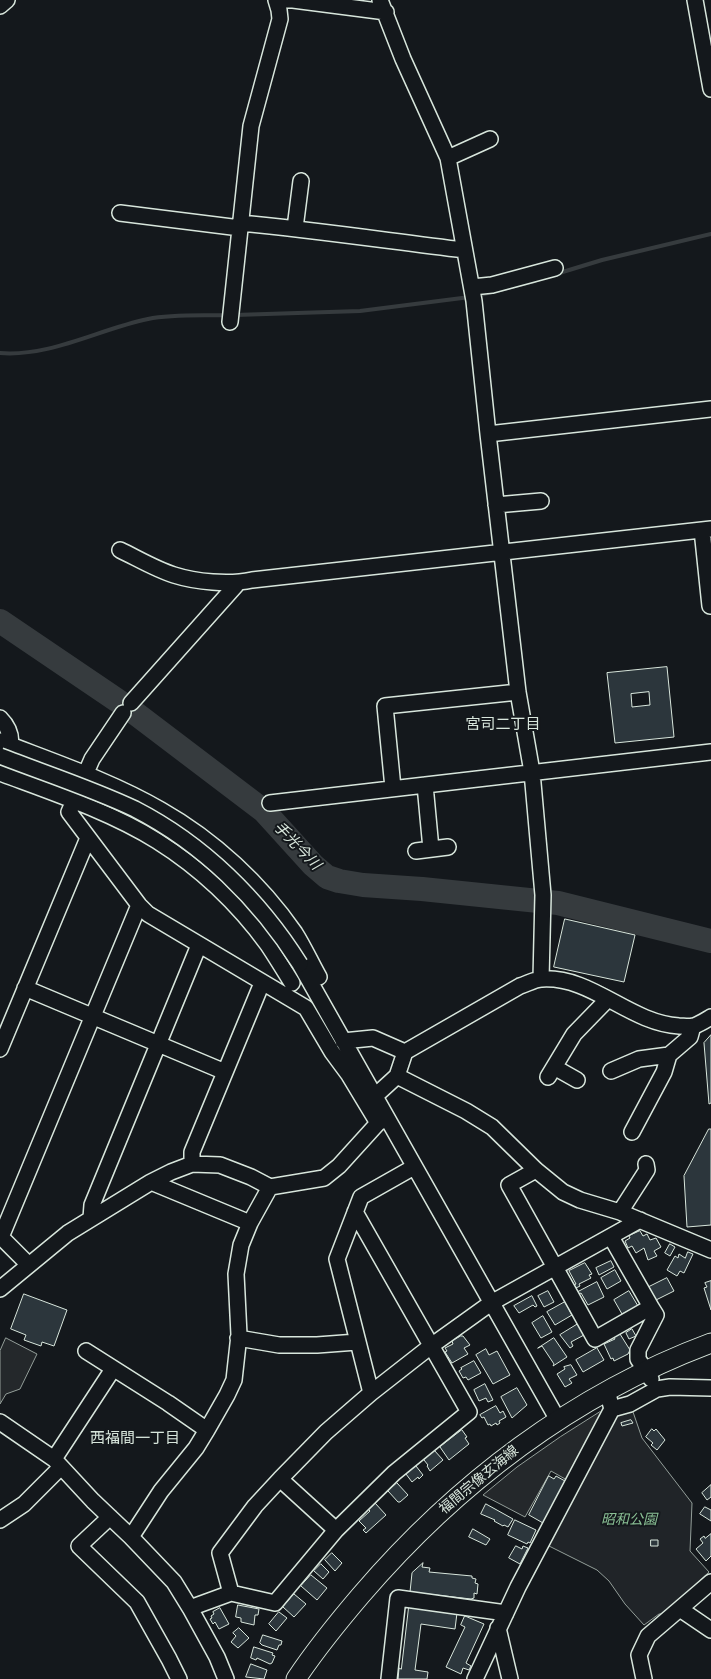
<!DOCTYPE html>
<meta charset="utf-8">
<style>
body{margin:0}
canvas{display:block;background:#14181c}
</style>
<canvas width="711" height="1679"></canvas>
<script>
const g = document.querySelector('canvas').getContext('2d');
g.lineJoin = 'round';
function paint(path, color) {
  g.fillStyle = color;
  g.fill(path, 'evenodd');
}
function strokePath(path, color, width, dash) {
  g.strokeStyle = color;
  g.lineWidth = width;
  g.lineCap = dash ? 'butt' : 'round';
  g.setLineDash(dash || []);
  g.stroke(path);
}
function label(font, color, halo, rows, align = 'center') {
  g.font = font + ' "Roboto Serif","Noto Sans JP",serif';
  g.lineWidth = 4;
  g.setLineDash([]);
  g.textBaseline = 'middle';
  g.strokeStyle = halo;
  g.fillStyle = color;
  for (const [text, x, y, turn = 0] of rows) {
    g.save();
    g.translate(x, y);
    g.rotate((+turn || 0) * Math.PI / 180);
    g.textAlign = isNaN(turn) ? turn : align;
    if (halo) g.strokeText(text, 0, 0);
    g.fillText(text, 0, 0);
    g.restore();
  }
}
const green = new Path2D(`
 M632 1409 642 1438 692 1503 690 1551 709 1572 664 1614H659L644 1625 625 1604 609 1581 597 1570 547 1545 615 1414Z`);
paint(green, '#202428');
strokePath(green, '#939e99', 1);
const parking = new Path2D(`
 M6 1338 37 1354 20 1389 6 1394 0 1404V1351Z
 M600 1412 602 1413 567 1480 551 1471 525 1517 483 1495 517 1467 560 1437Z`);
paint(parking, '#24282b');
strokePath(parking, '#939e99', 1);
strokePath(new Path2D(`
 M556 274 602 260 711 234
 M476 296 535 281
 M235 315 360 311 470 297
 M0 353C51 357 99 329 148 319 174 314 202 316 228 315`), '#363b3e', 4);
strokePath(new Path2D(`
 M0 621 127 707 264 811 313 865 327 877 339 881 363 885 422 889 558 903 711 941`), '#363b3e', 24);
const building = new Path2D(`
 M667 667 674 737 615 743 607 673ZM649 692 650 705 632 707 631 694Z
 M565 919 635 935 624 982 554 967Z
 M711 1035V1103L709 1104 704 1043Z
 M709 1129H711V1225L687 1227 684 1176Z
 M640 1231 643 1236 647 1234 650 1240 656 1238 661 1247 654 1251 657 1256 648 1260 644 1248 636 1253 632 1246 628 1248 625 1241 630 1238 629 1236Z
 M670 1244 675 1247 670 1256 665 1253Z
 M688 1252 693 1254 684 1273 680 1271 677 1276 667 1270 675 1256 678 1258 679 1254 685 1258Z
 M611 1261 614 1267 599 1275 596 1268Z
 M585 1263 592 1274 589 1275 591 1278 579 1284 580 1286 576 1288 574 1285 576 1284 569 1271Z
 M615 1270 621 1281 607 1289 601 1278Z
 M667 1278 674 1291 656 1300 649 1287Z
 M711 1281V1310L704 1288 707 1287 705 1283Z
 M597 1282 604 1297 588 1305 581 1293 579 1294 578 1292Z
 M548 1291 554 1302 544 1307 538 1296Z
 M629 1291 638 1306 622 1314 614 1300Z
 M24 1294 67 1310 54 1346 42 1342 41 1346 24 1340 26 1335 11 1329Z
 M532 1296 537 1306 535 1307 533 1305 519 1313 514 1306Z
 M565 1302 572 1315 555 1325 547 1312Z
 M543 1316 552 1332 541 1338 532 1323Z
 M578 1324 584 1335 571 1342 573 1346 570 1348 560 1335Z
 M632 1329 636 1336 629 1339 626 1333Z
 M620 1334 630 1350 628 1354 614 1361 613 1358 611 1359 604 1344 615 1339 614 1337Z
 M461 1336H463L470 1345 464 1348 468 1354 452 1363 445 1352 447 1351 445 1348 453 1344 452 1341Z
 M554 1338 567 1357 553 1366 554 1364 542 1346 538 1348Z
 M597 1348 604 1360 583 1372 576 1360Z
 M486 1349 489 1355 497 1351 510 1375 493 1384 476 1355Z
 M474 1361 481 1373 468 1380 466 1377 463 1378 459 1371 462 1369 461 1368Z
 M571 1365 577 1375 569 1379 572 1383 565 1387 557 1374 565 1369 564 1367Z
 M485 1384 493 1400 488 1402 486 1398 479 1401 474 1390Z
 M517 1388 527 1405 512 1418 501 1397Z
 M496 1406 500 1413 503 1411 506 1417 499 1421 500 1423 497 1425 496 1423 491 1426 490 1424 488 1425 484 1417 482 1418 480 1415Z
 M631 1420 633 1423 622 1426 621 1423Z
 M652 1429 654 1431 656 1429 665 1440 657 1450 651 1445 653 1443 646 1437Z
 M462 1430 467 1437 465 1438 469 1444 449 1460 440 1447Z
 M434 1450 443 1460 430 1471 427 1466 428 1465 424 1460Z
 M416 1466 423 1475 419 1479 418 1477 412 1482 406 1474Z
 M549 1476 554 1479 556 1476 565 1481 543 1523 529 1515Z
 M397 1483 408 1495 400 1502H398L388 1491Z
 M711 1485V1497L707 1500 702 1493Z
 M375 1503 386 1515 366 1533 363 1530 366 1528 359 1521 370 1511 368 1509Z
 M486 1504 513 1519 508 1527 504 1525 503 1526 494 1521 495 1520 481 1514Z
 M705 1507 711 1510V1521L700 1514Z
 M515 1520 536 1530 530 1543 528 1542 527 1544 508 1535Z
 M473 1529 490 1539 486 1545 469 1537Z
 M711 1534V1556L706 1561 696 1549 703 1543 700 1539 704 1536 705 1538Z
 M651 1540H658V1546H651Z
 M516 1546 522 1549 523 1546 528 1548 520 1564 509 1558Z
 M332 1553 342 1563 335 1571 325 1560Z
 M423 1563 422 1567 430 1568 429 1572 472 1576V1578L476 1579 475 1583 478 1584 477 1594 474 1593V1598L471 1599 410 1592 412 1573Z
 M321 1564 329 1572 323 1579 314 1571Z
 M311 1575 327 1588 317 1600 301 1586Z
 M294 1594 306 1604 294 1617 283 1607Z
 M238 1605 259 1609 258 1615H255L254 1625 241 1622V1618L236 1617Z
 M409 1607 457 1613 455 1629 421 1624 415 1670 428 1672 427 1679H398L399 1668 401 1669Z
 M220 1608 229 1624 219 1629 215 1622 213 1624 210 1619 212 1618 211 1616 214 1614 213 1612Z
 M279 1612 287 1618 276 1631 269 1624Z
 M465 1616 484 1624 466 1663 471 1666 469 1670 463 1668 461 1674 446 1667 465 1627 461 1625Z
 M239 1628 249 1638 238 1648 231 1642 236 1636 233 1633Z
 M263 1635 282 1641 281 1645H279L277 1650 262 1645 260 1643Z
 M254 1647 273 1653 272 1655 275 1656 272 1663 270 1664 257 1658 256 1660 251 1658Z
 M251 1664 267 1670 264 1679 246 1677Z`);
paint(building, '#2c363c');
strokePath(building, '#d8e6dc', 1);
const minor = new Path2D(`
 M276 0H293L386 12
 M380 0 403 59 448 158 474 301 488 434 518 692 532 772 543 895 541 979
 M695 0 711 89
 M0 6 7 0
 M448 158 490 139
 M120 213 240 228
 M240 223C315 230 389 241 464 250
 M295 228 301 181
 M472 287 492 285 555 268
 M230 322 251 126 280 19 279 10 276 0
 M488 434 711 409
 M496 505 541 501
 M702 530 710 606
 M120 550C137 558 155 569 174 575 196 582 229 585 252 580L711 529
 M131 703 238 583
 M123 713 92 759 69 812 139 905 148 914 306 1008 332 1052 349 1075 378 1123
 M0 718C10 728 13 739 9 752
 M0 741C54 762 111 781 161 810 214 840 261 884 295 933 304 947 311 963 319 977
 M0 773C51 792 111 812 157 841 200 868 238 904 268 945 276 957 284 970 292 983
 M425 785 431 849
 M393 788 385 706 518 692
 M270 803 711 752
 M416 851 448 847
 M300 964 558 1420
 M25 988 225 1072
 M343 1041 373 1038 405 1052
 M0 1049 88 838
 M554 1067 577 1080
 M611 1071 639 1059 669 1055
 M397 1076 466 1111 492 1127 536 1170 563 1192 580 1200 620 1212 711 1250
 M548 1077 574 1034 608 999
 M374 1097 397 1076 405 1052 520 986C527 984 535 979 542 979 592 976 629 1023 679 1026 683 1026 689 1027 694 1026 700 1024 706 1020 711 1017
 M632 1132 664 1072 669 1055 690 1037 693 1026
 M192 1164V1152L262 983
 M536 1170 509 1185 595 1339 651 1307 611 1237
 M151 1182 250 1223
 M620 1212 647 1170 646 1164
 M91 1218 92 1205 199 945
 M0 1236 29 1265
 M1 1237 139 905
 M0 1289 68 1233 151 1182 171 1172 192 1164 220 1165 251 1177 270 1187 324 1178 339 1166 378 1123 385 1119
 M651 1307 656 1315 638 1350V1359L651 1379
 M238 1338 279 1345H317L357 1342
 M86 1351 168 1403 207 1430
 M371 1393 337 1259 361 1197 414 1167
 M612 1409 630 1404 657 1389 670 1387 711 1388
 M0 1422 54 1459 93 1501 131 1537 174 1582 190 1608 217 1657 226 1679
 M54 1459 113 1369
 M280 1479 336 1530
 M110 1517 79 1546 137 1602 169 1659 179 1679
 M0 1520 24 1504 61 1467
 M131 1537 161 1491 196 1448 207 1430 227 1395 234 1380 239 1335 236 1274 241 1245 250 1223 270 1187
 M231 1593 220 1553 255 1506 280 1479 326 1432 371 1393 431 1346 491 1303 640 1220
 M190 1608 231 1593 275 1603 336 1530 394 1473 469 1412 355 1212
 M680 1609 711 1630
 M498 1628 510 1679
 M389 1679 398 1598 506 1613
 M475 1679 518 1587 612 1409 607 1391
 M644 1679 639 1655 648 1636 711 1582`);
const major = new Path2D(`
 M296 1679C316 1649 338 1622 361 1595 456 1484 574 1394 711 1343`);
strokePath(minor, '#d8e6dc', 18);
strokePath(major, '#d8e6dc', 21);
strokePath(minor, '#14181c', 15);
strokePath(major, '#14181c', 19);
const minorBridge = new Path2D(`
 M0 756C44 773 93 789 135 809 203 844 259 899 300 964`);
strokePath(minorBridge, '#d8e6dc', 18, []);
strokePath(minorBridge, '#14181c', 15);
label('14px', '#d8e6dc', '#14181c', [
 ["福間宗像玄海線",479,1480,-40]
]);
label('italic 14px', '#8ac095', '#14181c', [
 ["昭和公園",629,1520]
]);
label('15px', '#d8e6dc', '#14181c', [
 ["宮司二丁目",503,725],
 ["西福間一丁目",135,1439]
]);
label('italic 15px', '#d8e6dc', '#14181c', [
 ["手光今川",297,846,46]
]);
</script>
